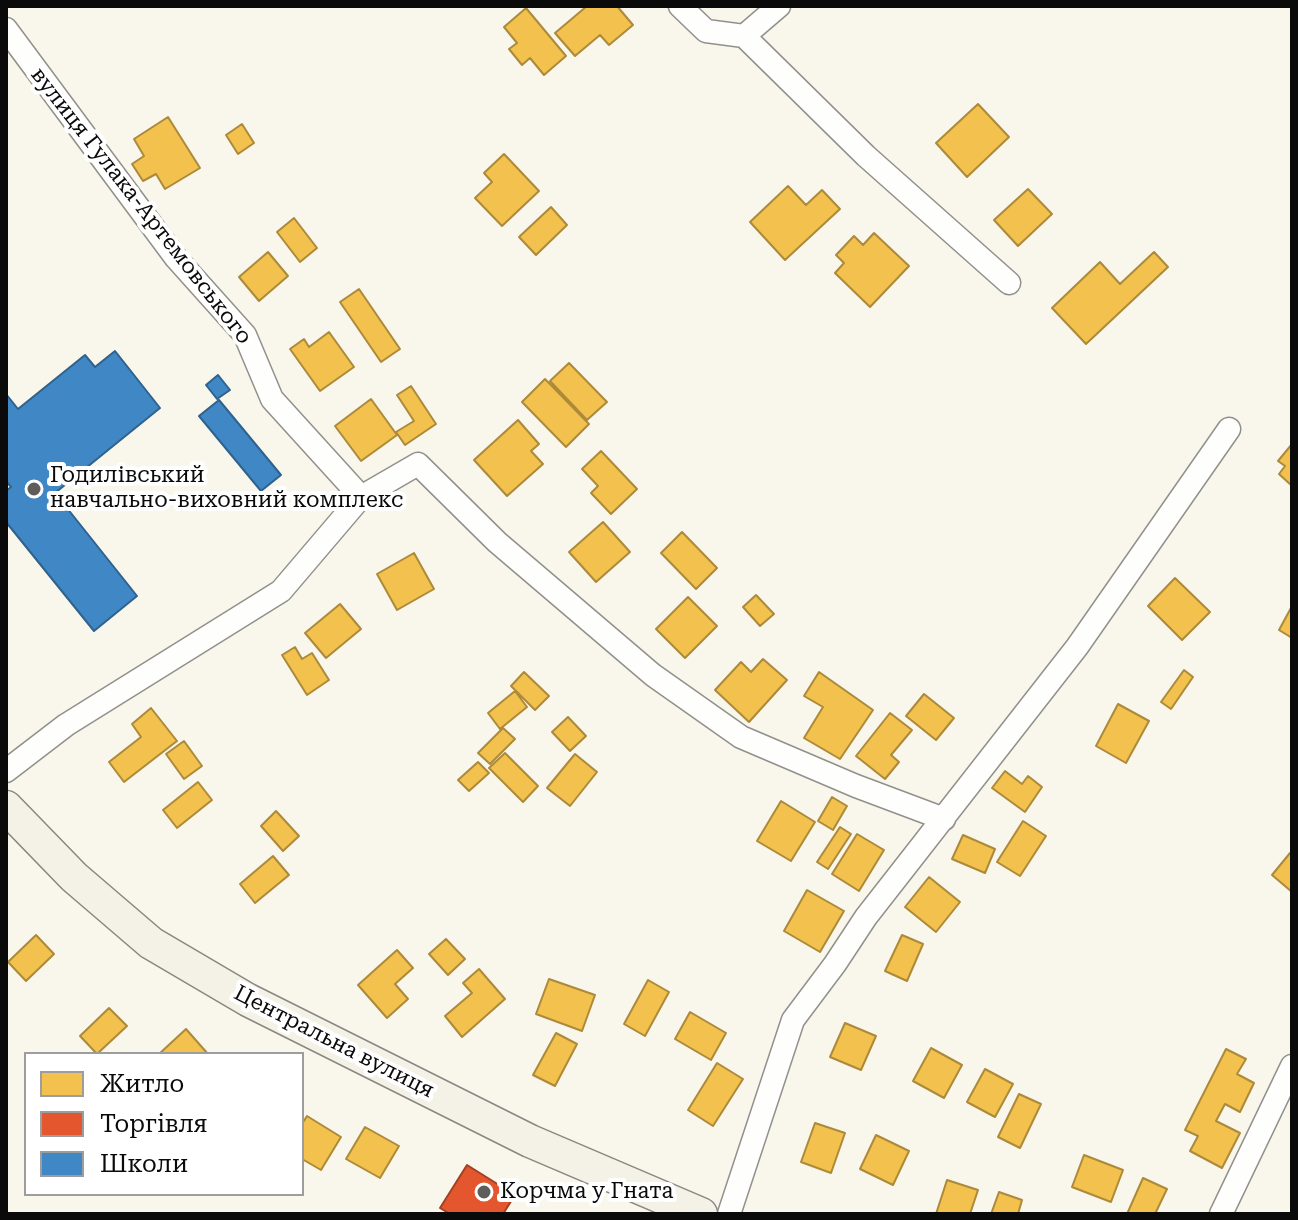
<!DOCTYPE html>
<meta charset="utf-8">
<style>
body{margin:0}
#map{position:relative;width:1298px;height:1220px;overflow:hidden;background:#f9f6ec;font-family:"Roboto Serif",serif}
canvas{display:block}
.frame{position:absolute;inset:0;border:8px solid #0a0a0a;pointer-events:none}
.legend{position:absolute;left:24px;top:1052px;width:280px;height:144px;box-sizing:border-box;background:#fff;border:2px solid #9d9d9d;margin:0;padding:10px 14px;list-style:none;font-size:24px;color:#0a0a0a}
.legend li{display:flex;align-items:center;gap:16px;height:40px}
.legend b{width:40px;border:2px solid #9d9d9d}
</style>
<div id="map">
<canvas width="1298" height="1220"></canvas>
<div class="frame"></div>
<ul class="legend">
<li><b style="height:22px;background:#f2c14e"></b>Житло</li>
<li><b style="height:22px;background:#e4572e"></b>Торгівля</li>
<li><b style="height:22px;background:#3f88c5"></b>Школи</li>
</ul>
</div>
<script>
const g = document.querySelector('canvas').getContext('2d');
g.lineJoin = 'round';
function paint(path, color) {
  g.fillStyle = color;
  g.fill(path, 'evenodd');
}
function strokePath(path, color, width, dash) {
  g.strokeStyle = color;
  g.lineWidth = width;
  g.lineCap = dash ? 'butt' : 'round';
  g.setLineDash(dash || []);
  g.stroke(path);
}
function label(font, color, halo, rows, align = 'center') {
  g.font = font + ' "Roboto Serif",serif';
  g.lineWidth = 8;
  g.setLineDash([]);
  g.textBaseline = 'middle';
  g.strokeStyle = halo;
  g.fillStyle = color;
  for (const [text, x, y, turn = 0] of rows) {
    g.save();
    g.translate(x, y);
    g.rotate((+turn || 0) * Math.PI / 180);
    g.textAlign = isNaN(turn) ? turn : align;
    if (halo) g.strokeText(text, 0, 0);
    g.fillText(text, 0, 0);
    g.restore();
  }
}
const homes = new Path2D(`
 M587 6H617L633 25 609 45 600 35 575 56 555 33Z
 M526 8 566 56 544 75 530 58 522 65 509 49 517 43 504 27Z
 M978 104 1009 137 967 177 936 143Z
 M168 117 200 168 165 189 156 174 143 181 132 164 144 156 134 139Z
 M242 124 254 143 238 154 226 135Z
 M504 154 539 191 502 226 475 198 492 182 484 173Z
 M788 186 806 205 822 190 840 209 785 260 750 222Z
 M1028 189 1052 214 1018 246 994 220Z
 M551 207 567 225 536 255 519 237Z
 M294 218 317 248 300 262 277 232Z
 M874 233 909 266 870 307 835 273 844 263 836 255 854 236 863 245Z
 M268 252 288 276 259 301 239 277Z
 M1154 252 1168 267 1086 344 1052 308 1100 262 1120 284Z
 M359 289 400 349 381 362 340 302Z
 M329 332 354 367 320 391 290 349 304 339 309 347Z
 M569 363 607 402 587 420 550 381Z
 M545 379 589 424 566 447 522 402Z
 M411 386 436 424 405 445 396 432 414 421 397 395Z
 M371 399 397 435 361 461 335 426Z
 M518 420 539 444 531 451 543 464 507 496 474 460Z
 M1292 444V486L1279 474 1285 466 1278 461Z
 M601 451 637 489 611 514 591 493 598 486 582 469Z
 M603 522 630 552 596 582 569 552Z
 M682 532 717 568 696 589 661 553Z
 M414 553 434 589 397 610 377 574Z
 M1175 578 1210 612 1182 640 1148 606Z
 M756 595 774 614 760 626 743 607Z
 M688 597 717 626 685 658 656 629Z
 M340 604 361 629 326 658 305 633Z
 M1292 606V638L1279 630Z
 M295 647 302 659 312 653 329 680 307 695 282 655Z
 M763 659 787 680 749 722 715 690 741 662 751 672Z
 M1184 670 1193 677 1171 709 1161 702Z
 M524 672 549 696 535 710 511 686Z
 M819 672 873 710 840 759 804 738 823 707 804 696Z
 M515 691 527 707 500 729 488 713Z
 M924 694 954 718 936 740 906 716Z
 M1118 704 1149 721 1126 763 1096 746Z
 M151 708 177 741 124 782 109 762 141 737 132 724Z
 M890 713 912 730 891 755 899 762 885 779 856 756Z
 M568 717 586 736 570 751 552 732Z
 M503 728 515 739 490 764 478 753Z
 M184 741 202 766 184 779 166 754Z
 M505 753 538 786 523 802 489 768Z
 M575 754 597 772 570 806 547 788Z
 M478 762 489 773 469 791 458 780Z
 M1005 771 1022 784 1028 776 1042 787 1025 812 992 788Z
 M198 782 212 800 177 828 163 810Z
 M832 797 847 806 833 830 818 821Z
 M781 801 815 822 791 861 757 841Z
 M276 811 299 836 283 851 261 826Z
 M1023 821 1046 836 1020 876 997 862Z
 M840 827 851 834 828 869 817 862Z
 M857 834 884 850 859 891 832 874Z
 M963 835 995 849 985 873 952 859Z
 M1290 853 1292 854V892L1272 875Z
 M273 856 289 875 255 903 240 884Z
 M929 877 960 902 936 932 905 907Z
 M807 890 844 911 820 952 784 931Z
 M36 935 54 954 26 981 8 962Z
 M902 935 923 944 907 981 885 971Z
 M446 939 465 959 448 975 429 954Z
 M397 950 413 968 395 984 408 999 387 1018 358 985Z
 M479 969 505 999 462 1037 445 1016 472 993 463 983Z
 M549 979 595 995 582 1031 536 1014Z
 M648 980 669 992 645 1036 624 1024Z
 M109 1008 127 1026 97 1054 80 1036Z
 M690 1012 726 1033 711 1060 675 1039Z
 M845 1023 876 1036 861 1070 830 1057Z
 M186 1029 208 1054H159Z
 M556 1033 577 1044 555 1086 533 1075Z
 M931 1048 962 1065 944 1098 913 1081Z
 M1226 1049 1246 1059 1237 1074 1254 1083 1240 1112 1225 1104 1216 1121 1240 1133 1222 1168 1190 1151 1198 1136 1185 1130Z
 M717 1063 743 1079 713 1126 688 1110Z
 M985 1069 1013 1084 995 1117 967 1102Z
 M1019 1094 1041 1104 1020 1148 998 1137Z
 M307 1116 341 1137 321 1170 302 1159V1124Z
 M815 1123 845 1133 831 1173 801 1162Z
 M365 1127 399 1146 380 1178 346 1159Z
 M876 1135 909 1151 893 1185 860 1169Z
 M1084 1155 1123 1170 1111 1202 1072 1187Z
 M1143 1178 1167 1189 1155 1214H1127Z
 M947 1180 978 1190 970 1214H936Z
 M999 1192 1022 1200 1018 1214H991Z`);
paint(homes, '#f2c14e');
strokePath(homes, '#ac8a3a', 2);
const shops = new Path2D(`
 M467 1165 515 1195 503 1214H450L440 1208Z`);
paint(shops, '#e4572e');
strokePath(shops, '#a34023', 2);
const schools = new Path2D(`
 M115 351 160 408 55 493 137 596 94 631 6 522V491L11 487 6 481V394L18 409 85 355 95 367Z
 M218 375 230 390 217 399 206 385Z
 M219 400 281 475 261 491 199 416Z`);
paint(schools, '#3f88c5');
strokePath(schools, '#2f628d', 2);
const minor = new Path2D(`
 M680 6 706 31 744 36 779 6
 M6 29 176 258 245 335 272 399 361 497
 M744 36 866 156 1009 283
 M6 771 66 725 281 591 361 497 418 464 497 542 653 675 741 737 856 786 944 819
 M729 1214 793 1020 835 964 866 917 1077 647 1229 429
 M1221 1214 1292 1066`);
const secondary = new Path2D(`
 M6 807 74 877 151 943 248 1000 530 1141 701 1214`);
strokePath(minor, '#92908c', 25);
strokePath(secondary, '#888782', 35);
strokePath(minor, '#fefefc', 22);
strokePath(secondary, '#f4f2e7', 32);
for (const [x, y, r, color] of [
 [34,489,8,"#5e5d59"],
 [484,1192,8,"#5e5d59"]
]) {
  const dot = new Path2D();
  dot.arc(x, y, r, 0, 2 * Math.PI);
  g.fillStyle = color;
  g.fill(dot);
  strokePath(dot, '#fff', 3);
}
label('22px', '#0a0a0a', '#fff', [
 ["вулиця Гулака-Артемовського",141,206,52],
 ["Центральна вулиця",334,1042,27]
]);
label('22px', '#0a0a0a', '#fff', [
 ["Годилівський",50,476],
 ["навчально-виховний комплекс",50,501],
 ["Корчма у Гната",500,1192]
], 'left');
</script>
